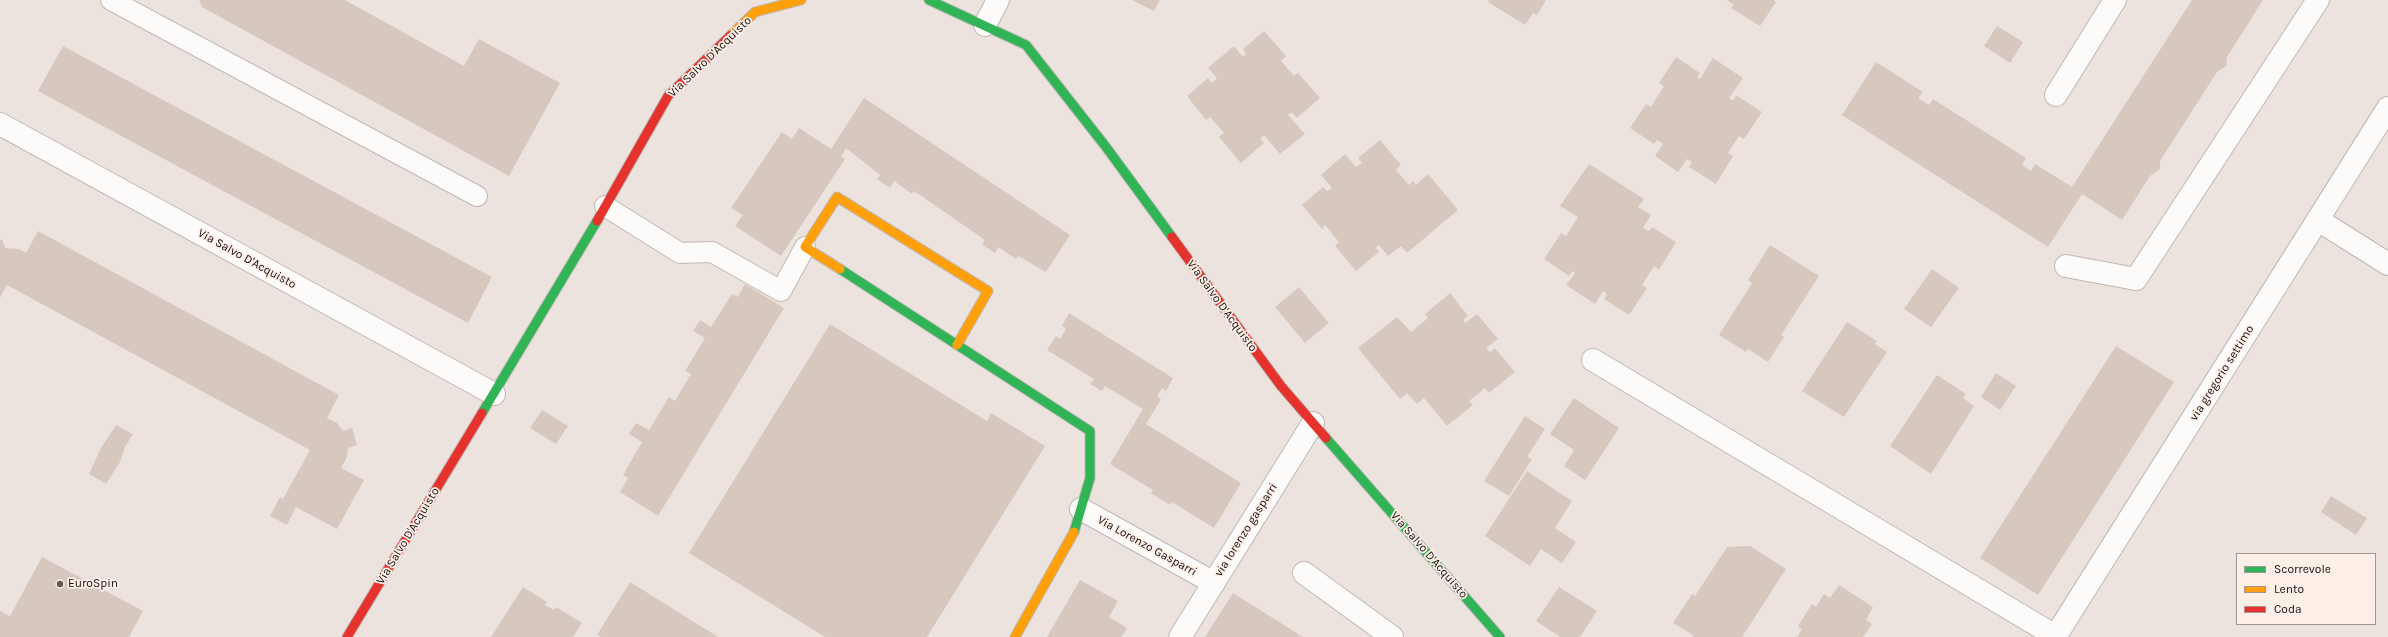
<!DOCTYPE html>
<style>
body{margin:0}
#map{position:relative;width:2388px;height:637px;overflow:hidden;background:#ece3de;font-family:Karla,sans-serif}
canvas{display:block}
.legend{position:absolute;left:2236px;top:553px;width:140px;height:72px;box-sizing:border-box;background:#fdefe7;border:1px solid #a19690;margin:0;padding:5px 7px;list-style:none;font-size:12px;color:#16100d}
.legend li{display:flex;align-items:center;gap:8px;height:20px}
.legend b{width:20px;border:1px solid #a19690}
</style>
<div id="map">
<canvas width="2388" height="637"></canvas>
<ul class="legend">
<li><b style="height:5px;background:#30b455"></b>Scorrevole</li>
<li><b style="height:5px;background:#ff9f0a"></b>Lento</li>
<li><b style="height:5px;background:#e5322d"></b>Coda</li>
</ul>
</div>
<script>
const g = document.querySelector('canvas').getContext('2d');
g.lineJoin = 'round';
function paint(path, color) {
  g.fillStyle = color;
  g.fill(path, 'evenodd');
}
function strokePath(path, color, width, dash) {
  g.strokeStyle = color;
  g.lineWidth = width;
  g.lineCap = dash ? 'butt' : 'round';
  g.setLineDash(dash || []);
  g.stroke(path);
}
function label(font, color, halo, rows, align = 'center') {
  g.font = font + ' Karla,sans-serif';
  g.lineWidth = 3.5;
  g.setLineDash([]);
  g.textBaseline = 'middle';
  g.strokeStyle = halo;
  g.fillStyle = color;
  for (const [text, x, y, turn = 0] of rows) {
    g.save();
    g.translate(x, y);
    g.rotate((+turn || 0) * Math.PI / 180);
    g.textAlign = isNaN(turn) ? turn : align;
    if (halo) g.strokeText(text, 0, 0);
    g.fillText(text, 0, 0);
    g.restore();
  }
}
paint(new Path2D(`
 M199 0H345L464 66 479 39 560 83 509 176 202 7Z
 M1132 0H1160L1154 11Z
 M1489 0H1546L1537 15 1533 13 1525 25 1488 2Z
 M1727 0H1774L1776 2 1760 26 1731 8 1734 5Z
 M2192 0H2263L2227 57 2226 66 2217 72 2160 161V169L2150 176 2122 220 2082 194 2048 247 1842 115 1876 62 1923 92 1918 98 1929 105 1933 99 2026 158 2022 165 2031 171 2035 164 2072 187Z
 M1997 26 2023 42 2010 63 1984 46Z
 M1264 31 1286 56 1281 61 1294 76 1298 73 1320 98 1297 118 1292 112 1288 115 1305 134 1280 154 1264 135 1260 139 1264 143 1241 163 1219 137 1224 133 1210 117 1206 120 1187 96 1208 78 1212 83 1217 78 1208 68 1234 46 1243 57 1246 54 1243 49Z
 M63 46 492 277 468 323 38 91Z
 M1676 57 1700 73 1697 77 1700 79 1713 58 1743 78 1729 98 1733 101 1736 95 1762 112 1744 139 1739 136 1728 153 1733 156 1716 184 1689 167 1692 162 1687 159 1678 172 1655 156 1663 144 1657 140 1654 144 1630 128 1646 104 1651 107 1664 86 1659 83Z
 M864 98 1070 235 1046 272 1018 256 1016 259 998 247 995 253 982 244 985 240 914 191 912 194 894 181 890 188 877 179 880 175 846 148 841 156 845 159 781 256 735 226 743 215 731 208 782 132 792 139 799 128 831 149Z
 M1380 140 1401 165 1396 170 1409 185 1413 181 1416 185 1428 174 1458 210 1407 253 1401 246 1388 256 1379 245 1375 247 1379 252 1356 271 1335 246 1339 242 1325 225 1322 229 1302 205 1323 187 1327 191 1332 188 1321 175 1345 154 1356 167 1362 163 1358 158Z
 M1589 164 1644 199 1638 207 1651 215 1643 228 1649 231 1652 227 1676 242 1659 270 1654 266 1642 285 1647 288 1629 315 1604 299 1607 294 1603 291 1595 304 1566 285 1575 273 1572 271 1569 276 1544 259 1561 233 1566 236 1578 217 1560 206Z
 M38 231 339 395 327 418 337 423 343 431 352 428 357 445 348 448 347 457 341 468 364 480 337 529 296 507 287 525 270 516 280 497 283 499 310 450 7 285 0 298V240L2 239 5 248 19 249 26 253Z
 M1770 245 1819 276 1781 335 1784 337 1768 362 1748 349 1746 352 1719 335 1752 283 1748 280Z
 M1932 269 1959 288 1931 327 1904 309Z
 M745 284 784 308 658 516 620 492 628 478 623 475 642 442 629 434 636 423 649 430 669 397 675 401 691 374 685 371 705 338 693 331 700 320 711 327 732 294 738 297Z
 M1299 287 1329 323 1305 343 1275 307Z
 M1450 293 1468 316 1463 320 1465 323 1477 314 1498 339 1486 348 1490 352 1495 348 1515 372 1489 393 1485 388 1469 401 1473 405 1447 426 1424 398 1417 404 1407 393 1400 399 1358 348 1397 317 1411 332 1428 318 1425 314Z
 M1069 313 1173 378 1166 391 1162 388 1157 396 1161 399 1146 424 1241 483 1214 528 1172 502 1170 505 1151 493 1153 490 1110 464 1143 409 1105 386 1102 391 1090 384 1094 379 1047 350 1056 336 1060 339 1066 329 1062 326Z
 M1847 322 1877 341 1875 344 1887 352 1844 417 1802 391Z
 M830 324 987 421 991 413 1045 446 927 637H825L689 553Z
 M2116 346 2174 382 2038 595 1980 558Z
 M1996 373 2016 386 2000 410 1981 397Z
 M1937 375 1966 394 1963 398 1974 406 1931 474 1890 446Z
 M1574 398 1619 428 1585 480 1564 466 1574 450 1550 434Z
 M542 410 568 426 556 444 530 428Z
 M1525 416 1545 429 1527 457 1532 459 1509 496 1484 481Z
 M116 425 133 434 125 447 120 462 106 484 89 474 101 448Z
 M1527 471 1572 501 1555 528 1576 542 1562 563 1541 549 1530 566 1485 536Z
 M2331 496 2367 518 2356 535 2321 512Z
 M1750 546 1786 569 1742 637H1692L1693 635 1673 623 1692 594 1695 596 1727 547Z
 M42 557 143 611 129 637H0V611L10 616Z
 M1080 580 1118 601 1109 617 1127 628 1121 637H1047Z
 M630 582 718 637H601L597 635Z
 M1839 585 1873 607 1866 620 1872 624 1863 637H1797L1802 629 1798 626 1812 604 1816 607 1824 594 1830 598Z
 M523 587 547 602 545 605 554 610 556 607 582 623 573 637H491Z
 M1559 587 1597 611 1580 637H1560L1536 621Z
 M1233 593 1303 637H1205Z`), '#d7c8bf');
const lane = new Path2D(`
 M111 0 477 196
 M605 206 680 253 712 252 781 291 805 247`);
const street = new Path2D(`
 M985 25 998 0
 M2056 95 2115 0
 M0 124 494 394
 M2318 220 2388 264
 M2066 266 2136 279 2318 0
 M1593 360 2057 637
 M1081 509 1214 583
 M1304 573 1392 637
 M1180 637 1313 423
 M2055 637 2388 108`);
const fast = new Path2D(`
 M929 0 1026 45 1106 147 1172 237
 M840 269 1090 431V478L1074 532
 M482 413 597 221
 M1326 438 1500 637`);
const slow = new Path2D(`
 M731 35 755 12 801 0
 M840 269 805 247 837 197 988 291 957 345
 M1015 637 1074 532`);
const jam = new Path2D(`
 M597 221 668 96 731 35
 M1172 237 1281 386 1326 438
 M347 637 482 413`);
strokePath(lane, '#beb8b4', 22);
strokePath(street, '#beb8b4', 24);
strokePath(fast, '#beb8b4', 11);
strokePath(slow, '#beb8b4', 11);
strokePath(jam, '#beb8b4', 11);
strokePath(lane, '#fcfbfa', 20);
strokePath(street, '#fcfbfa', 22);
strokePath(fast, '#30b455', 9);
strokePath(slow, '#ff9f0a', 9);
strokePath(jam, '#e5322d', 9);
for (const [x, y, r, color] of [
 [60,584,4,"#615a56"]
]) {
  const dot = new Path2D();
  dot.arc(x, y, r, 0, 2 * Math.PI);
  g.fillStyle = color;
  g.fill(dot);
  strokePath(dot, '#fdefe7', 1.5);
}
label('12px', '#16100d', '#fdefe7', [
 ["Via Salvo D'Acquisto",710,57,-44],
 ["Via Salvo D'Acquisto",247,259,29],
 ["Via Salvo D'Acquisto",1222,306,54],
 ["via gregorio settimo",2222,373,-58],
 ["via lorenzo gasparri",1246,530,-58],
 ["Via Salvo D'Acquisto",408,536,-59],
 ["Via Lorenzo Gasparri",1147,546,29],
 ["Via Salvo D'Acquisto",1429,555,49]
]);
label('12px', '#16100d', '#fdefe7', [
 ["EuroSpin",68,584]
], 'left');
</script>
